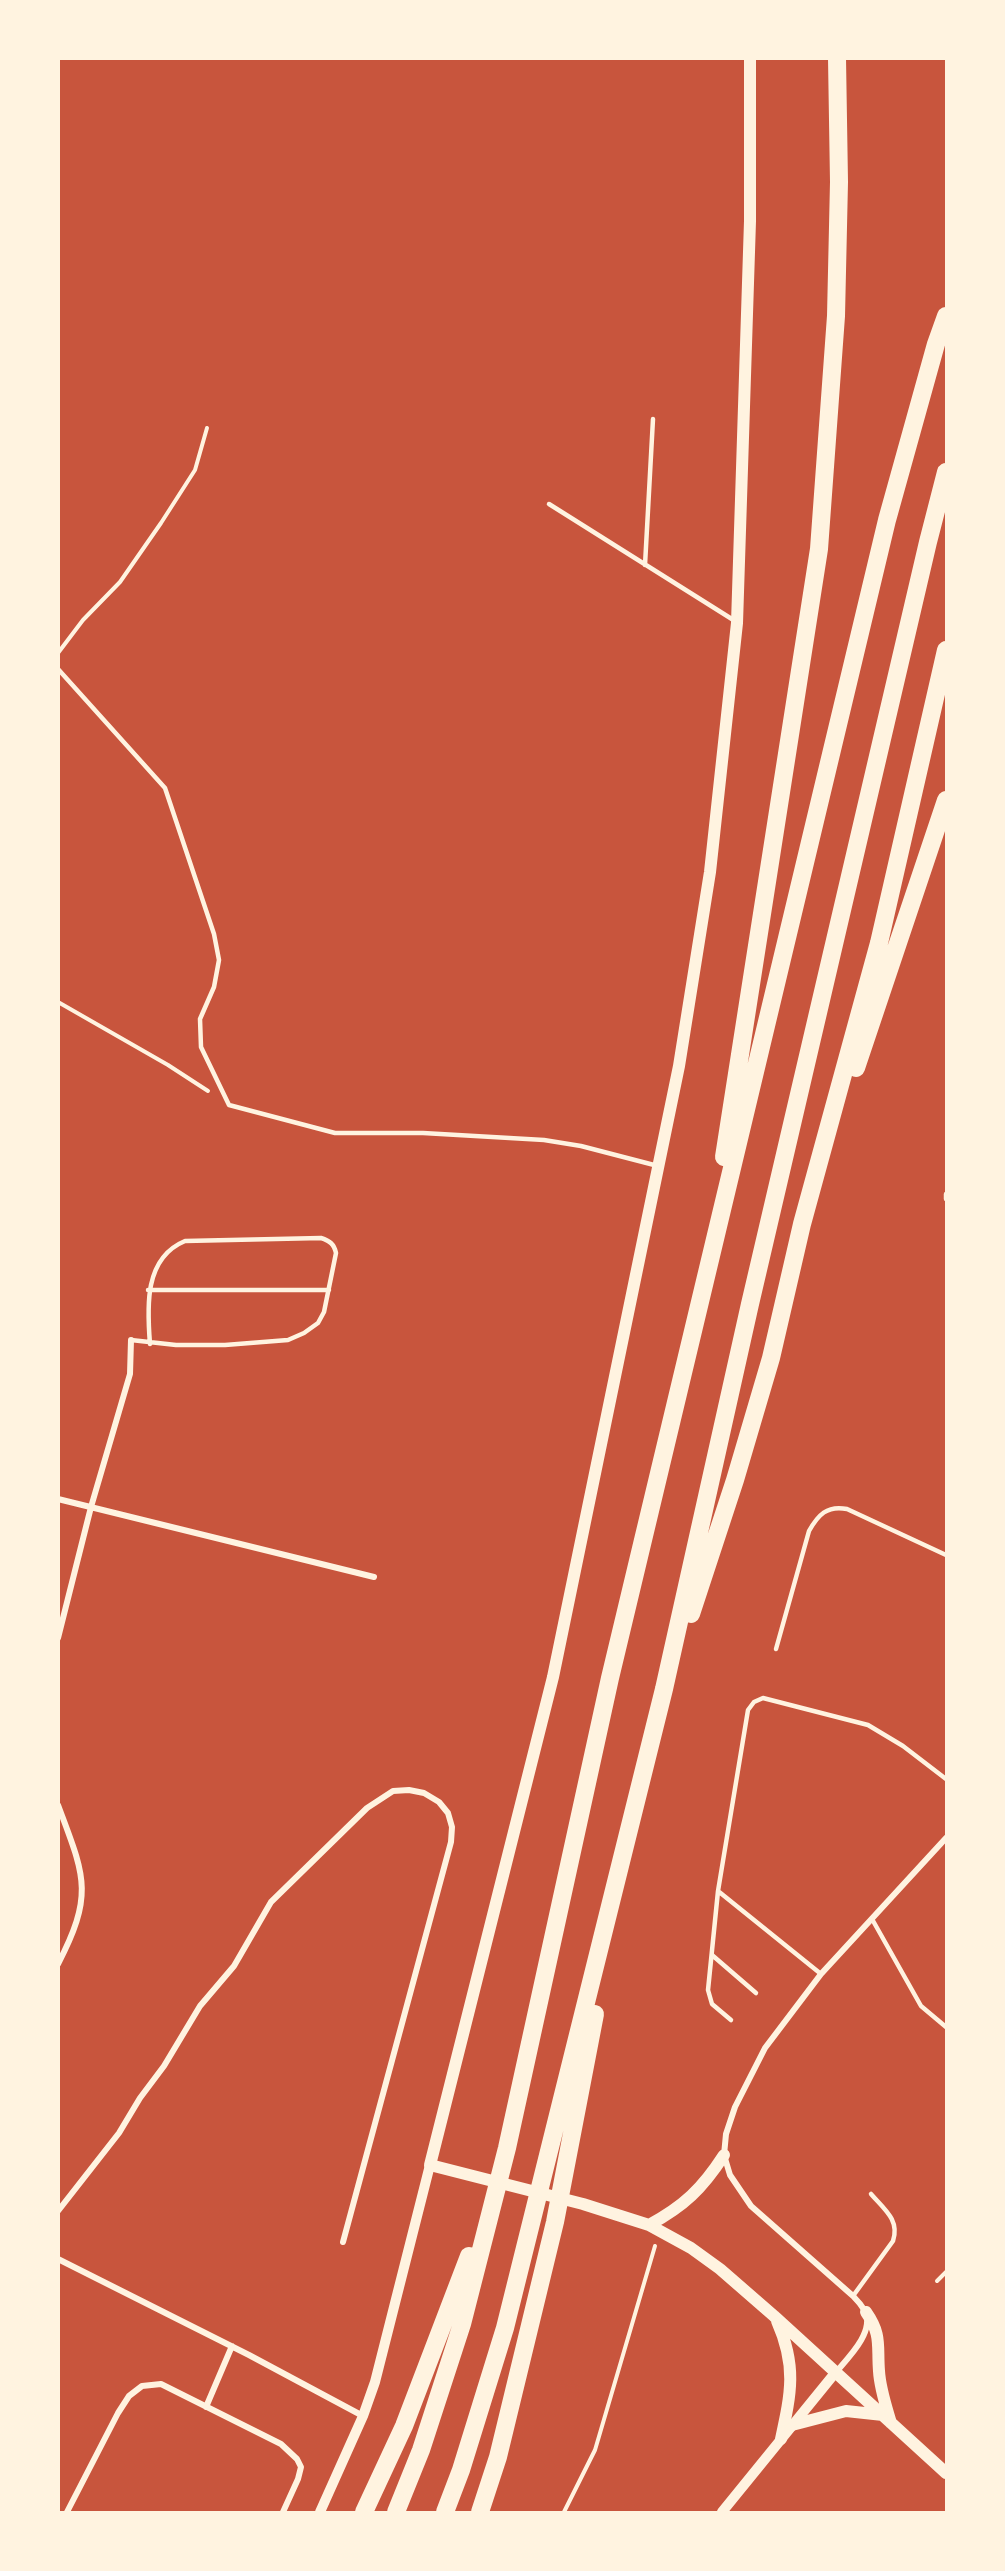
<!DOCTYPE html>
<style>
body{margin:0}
#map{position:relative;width:1005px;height:2571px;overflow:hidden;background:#c8553d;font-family:"Roboto Serif",serif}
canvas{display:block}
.frame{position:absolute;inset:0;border:60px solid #fff3e0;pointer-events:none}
</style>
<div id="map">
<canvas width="1005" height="2571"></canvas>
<div class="frame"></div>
</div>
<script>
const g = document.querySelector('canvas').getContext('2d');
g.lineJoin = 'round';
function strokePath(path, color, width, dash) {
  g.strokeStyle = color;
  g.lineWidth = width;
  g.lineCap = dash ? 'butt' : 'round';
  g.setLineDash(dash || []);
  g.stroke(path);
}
strokePath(new Path2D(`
 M58 653 83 620 120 582 161 523 195 470 207 428
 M58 1002 168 1065 208 1091
 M937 2281 946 2272
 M564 2512 595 2450 655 2246`), '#fff3e0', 4);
strokePath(new Path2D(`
 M549 504 735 621
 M645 565 653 419
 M58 669 165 788 214 934 219 960 214 987 200 1019 201 1047 229 1105 335 1133H423L544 1140 581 1146 658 1166
 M946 1194V1199
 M148 1290H329
 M131 1340 176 1345H225L288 1340 304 1333 318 1323 324 1312 336 1253C334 1244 330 1241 321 1238L185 1241C144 1258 147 1307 150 1344
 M776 1649 809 1531C818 1515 827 1505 847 1509L946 1555
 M718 1891 748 1710 754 1702 763 1698 868 1725 903 1746 946 1779
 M872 1919 921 2006 946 2027
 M712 1955 756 1993
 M731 2020 712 2004 708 1990 718 1891 821 1974
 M853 2296 893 2241C900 2220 884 2209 871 2194`), '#fff3e0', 4.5);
strokePath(new Path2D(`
 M58 1499 374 1577
 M58 1638 91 1507 130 1374 131 1340
 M58 1805C84 1875 95 1893 58 1964
 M58 2211 119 2133 140 2098 164 2066 200 2006 234 1966 271 1902 367 1808 393 1791 409 1790 424 1793 439 1802 448 1813 452 1827 451 1842 343 2242
 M58 2259 249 2355 363 2416
 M836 2372C848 2358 875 2332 865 2311 862 2306 857 2300 853 2296L751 2206 730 2175 724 2155 726 2134 735 2107 765 2048 821 1974 946 1838
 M206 2407 232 2346
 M67 2512 118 2413 129 2396 142 2386 161 2384 281 2444 297 2459 301 2467 298 2479 283 2512`), '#fff3e0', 6);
strokePath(new Path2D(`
 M320 2512 363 2416 375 2382 430 2165
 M722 2512 835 2373`), '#fff3e0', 10);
strokePath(new Path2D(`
 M750 58V221L737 623 710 872 679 1066 553 1677 430 2165 583 2204 649 2225 691 2248 720 2269 774 2316 946 2473
 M649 2225C684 2206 702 2189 724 2155
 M866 2312C882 2335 877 2345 879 2371 880 2389 886 2406 891 2423
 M777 2321C797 2366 791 2393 781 2439
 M792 2425 846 2411 883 2415`), '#fff3e0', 12);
strokePath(new Path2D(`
 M856 1068 946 800
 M724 1157 819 549 836 316 839 182 837 58
 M691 1614 735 1480 771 1358 802 1224 879 943 946 650
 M364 2512 404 2426 469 2256
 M396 2512 421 2450 462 2324 507 2148 610 1678 887 520 936 344 946 316
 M445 2512 461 2470 505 2328 664 1689 750 1304 928 542 946 472
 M480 2512 498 2457 555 2222 595 2014`), '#fff3e0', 18);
</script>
